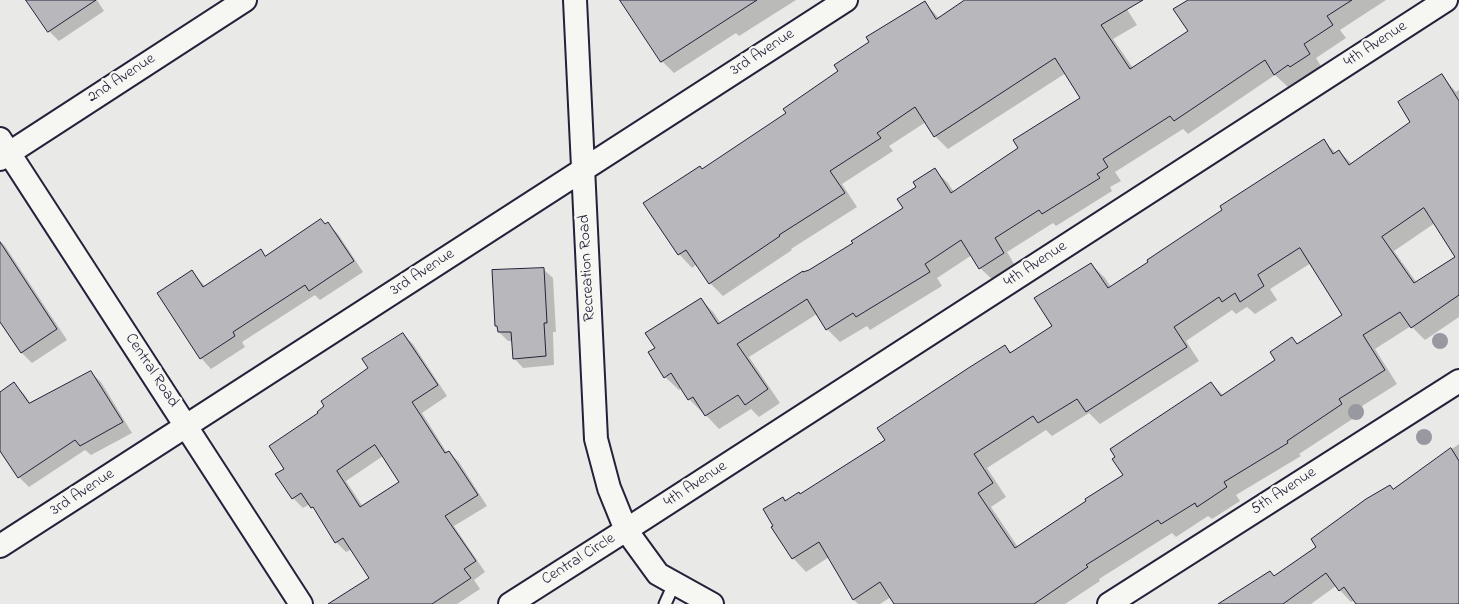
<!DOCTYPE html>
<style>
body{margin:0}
canvas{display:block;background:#e9e9e7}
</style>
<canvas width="1459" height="604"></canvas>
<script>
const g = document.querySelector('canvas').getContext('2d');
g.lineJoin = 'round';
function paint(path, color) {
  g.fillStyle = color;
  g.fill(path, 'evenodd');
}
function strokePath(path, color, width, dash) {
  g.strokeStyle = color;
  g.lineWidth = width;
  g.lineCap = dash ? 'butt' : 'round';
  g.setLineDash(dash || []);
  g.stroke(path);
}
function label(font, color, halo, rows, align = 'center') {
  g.font = font + ' "Indie Flower",sans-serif';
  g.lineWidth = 4.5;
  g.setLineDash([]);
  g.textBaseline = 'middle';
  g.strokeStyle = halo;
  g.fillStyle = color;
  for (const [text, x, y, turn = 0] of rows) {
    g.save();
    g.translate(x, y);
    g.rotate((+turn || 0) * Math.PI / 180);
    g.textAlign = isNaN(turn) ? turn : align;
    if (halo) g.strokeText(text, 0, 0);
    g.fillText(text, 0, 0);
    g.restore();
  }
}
paint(new Path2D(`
 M28 0H97L104 11 59 41 49 31Z
 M622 0H796L739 36 736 33 674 73 662 61Z
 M967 0H1121L1137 25 1113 39 1133 68 1189 32 1190 0H1386L1340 30 1346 38 1316 58 1322 68 1304 80 1302 78 1288 87 1275 75 1188 134 1183 129 1115 172 1121 181 1110 187 1112 191 1056 226 1053 223 1007 252 1016 267 994 281 980 268 972 255 937 278 942 286 870 330 867 326 840 342 827 329 817 314 749 357 780 403 759 417 751 409 719 429 703 412H702L689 399 682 388 679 390 665 377 657 349 701 299 714 313 721 324 855 244 905 209 918 188 935 170 948 183 954 192 1020 148 1082 98 1066 73 948 149 935 136 926 122 889 146 893 151 842 184 857 207 791 249 792 250 723 296 710 283 697 264 692 268 679 254 703 170 788 113 925 3 939 18Z
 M1442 76 1456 92 1459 90V317L1425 340 1411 326 1375 349 1397 384 1351 413 1354 418 1299 454 1301 456 1236 495 1240 501 1212 519 1208 516 1176 537 1172 533 1099 579 1100 581 1065 604H895L891 597 880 604H858L854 600 829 557 806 572 793 558 783 498 786 502 800 495 887 440 1005 347 1012 353 1053 326 1091 264 1105 278 1111 287 1149 262 1324 141 1336 153 1339 151 1352 164 1412 122ZM1435 223 1457 257 1417 283 1394 251ZM1311 263 1344 315 1298 345 1292 339 1277 360 1224 396 1211 383 1124 476 1018 547 991 507 1006 497 987 468 1046 430 1052 436 1089 413 1100 424 1199 361 1186 341 1232 310 1236 314 1247 307 1255 314 1277 300 1270 289Z
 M328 224 338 234 363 272 320 300 315 295 242 342 245 347 211 369 201 358 159 294 192 272 206 287 261 251 266 257Z
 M0 241 5 246 67 340 32 363 22 353 0 319Z
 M543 269 553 278 556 332H553L554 365 523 368 514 358 513 341H508L499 332 497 326Z
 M403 334 413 344 447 396 422 413 447 453 449 452 459 462 487 506 454 526 485 572 474 580 480 589 457 604H369L371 578 352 549 346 552 336 542 319 514 310 504 303 508 293 498 285 469 319 413 370 368ZM383 456 401 483 363 507 346 481Z
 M90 372 101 382 132 433 91 455 85 450 29 487 19 477 0 449V393L14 384 24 394 31 404Z
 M1459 444V604H1360L1355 600 1351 602 1336 586 1311 604H1220L1275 577 1393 490Z`), '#0003');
const building = new Path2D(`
 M26 0H96L48 32Z
 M620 0H757L661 62Z
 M965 0H1143L1101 25 1130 69 1188 31 1173 9 1188 0H1352L1327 16 1333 25 1304 44 1310 54 1290 67 1288 65 1274 75 1265 60 1174 121 1170 116 1103 159 1108 167 1097 174 1100 178 1042 214 1039 210 995 238 1004 253 979 269 961 240 925 264 930 272 856 317 853 313 826 330 807 299 737 344 768 389 745 405 738 395 705 416 693 397 688 400 671 373 664 378 648 352 655 348 645 333 701 298 718 324 803 271V272L809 270 853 243 851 241 903 208 897 199 916 187 913 182 935 168 951 193 1018 148 1013 140 1080 98 1055 58 934 137 915 107 877 133 881 138 830 171 845 193 779 235 780 236 709 284 686 250 678 255 643 203 700 166 702 169 786 113 783 109 838 71 834 65 869 42 866 37 925 1 936 19Z
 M1442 74 1459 101V295L1411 328 1400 312 1363 335 1385 370 1339 399 1342 404 1287 441 1288 443 1224 482 1227 487 1197 507 1195 503 1161 524 1158 520 1086 565 1088 567 1034 604H894L880 582 853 600 819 542 792 559 771 527 773 526 763 509 783 497 785 501 799 492 800 494 885 440 877 428 970 367 1005 345 1010 353 1052 326 1034 298 1091 263 1108 288 1148 262 1147 260 1222 210 1220 206 1324 139 1333 154 1339 150 1349 165 1410 122 1398 102ZM1424 208 1455 257 1414 283 1382 237ZM1300 248 1342 315 1297 344 1292 337 1270 352 1275 360 1221 396 1211 382 1110 449 1115 457 1112 459 1123 475 1085 499 1086 501 1015 548 978 493 993 483 974 454 1033 416 1038 423 1077 399 1086 412 1187 347 1174 327 1219 297 1222 302 1235 293 1240 302 1264 286 1258 275Z
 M321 219 325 224 328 222 354 261 309 291 305 285 233 332 235 336 200 359 157 293 192 270 203 287 261 249 265 256Z
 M0 242 57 329 21 353 0 322Z
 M544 268 547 323H544L546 356 513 359 511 332H498L497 326H495L492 270Z
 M403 333 438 385 412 402 445 453 449 451 478 495 445 516 476 561 464 569 471 578 432 604H328L369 578 343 538 335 543 313 507 311 508 301 493 292 499 275 474 284 469 269 446 318 413 317 412 324 406 321 401 368 368 362 359ZM375 445 399 482 360 507 337 471Z
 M91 371 123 422 80 446 75 440 18 478 0 451V392L14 382 29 403Z
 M1451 448 1459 461V604H1356L1344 587 1339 591 1326 573 1283 604H1218L1270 571 1274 576 1316 547 1311 539 1366 499 1390 485 1393 489Z`);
paint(building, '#b8b8bc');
strokePath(building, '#22223b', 1);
const lane = new Path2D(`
 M665 604 674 584`);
const street = new Path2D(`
 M575 0 596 439 609 488 626 530 1446 0
 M0 139 301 604
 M0 159 245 0
 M0 546 846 0
 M510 604 626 530 658 574 712 604
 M1109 604 1459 381`);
strokePath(lane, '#22223b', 15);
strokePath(street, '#22223b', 26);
strokePath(lane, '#f6f6f2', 11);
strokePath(street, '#f6f6f2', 22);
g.fillStyle = '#9898a1';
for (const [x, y] of [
 [1440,341],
 [1356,412],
 [1424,437]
]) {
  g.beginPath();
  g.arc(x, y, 8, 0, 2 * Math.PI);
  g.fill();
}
label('16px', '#22223b', '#f6f6f2', [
 ["4th Avenue",1376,45,-33],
 ["3rd Avenue",763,53,-33],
 ["2nd Avenue",122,79,-33],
 ["4th Avenue",1036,265,-33],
 ["Recreation Road",588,268,-93],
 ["3rd Avenue",423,273,-33],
 ["Central Road",151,371,57],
 ["4th Avenue",696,485,-33],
 ["5th Avenue",1284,492,-33],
 ["3rd Avenue",83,493,-33],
 ["Central Circle",579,560,-32]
]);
</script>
